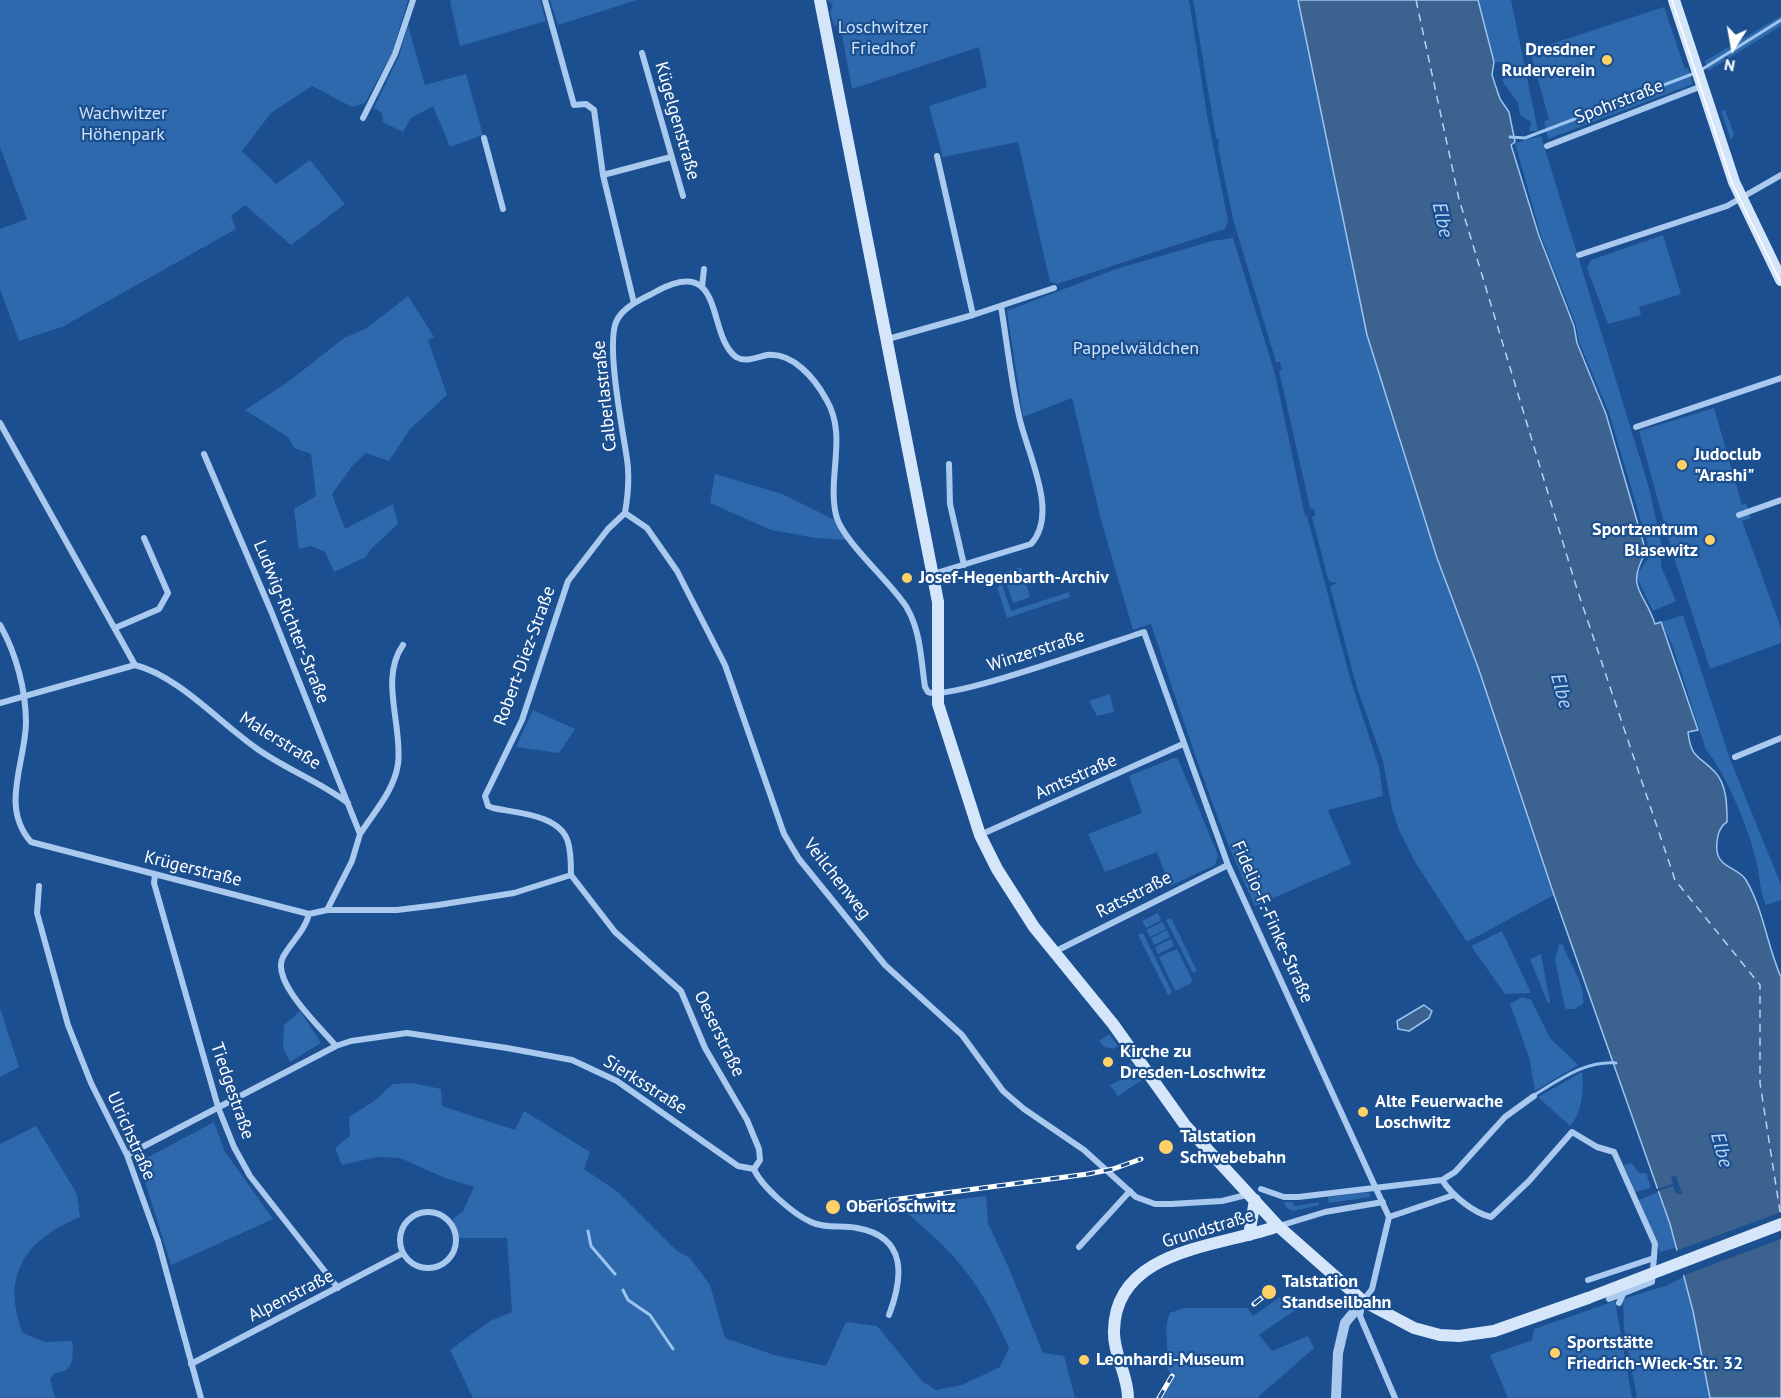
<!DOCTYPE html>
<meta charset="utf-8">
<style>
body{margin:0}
#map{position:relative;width:1781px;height:1398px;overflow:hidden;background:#1b4f8f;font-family:"PT Sans",sans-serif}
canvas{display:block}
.north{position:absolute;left:1703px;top:18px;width:60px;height:60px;-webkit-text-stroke:4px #1b4f8f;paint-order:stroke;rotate:191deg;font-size:16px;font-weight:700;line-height:24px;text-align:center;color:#fff}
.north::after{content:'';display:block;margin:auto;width:21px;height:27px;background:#fff;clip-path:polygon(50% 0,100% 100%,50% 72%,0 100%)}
</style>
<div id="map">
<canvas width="1781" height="1398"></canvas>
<div class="north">N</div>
</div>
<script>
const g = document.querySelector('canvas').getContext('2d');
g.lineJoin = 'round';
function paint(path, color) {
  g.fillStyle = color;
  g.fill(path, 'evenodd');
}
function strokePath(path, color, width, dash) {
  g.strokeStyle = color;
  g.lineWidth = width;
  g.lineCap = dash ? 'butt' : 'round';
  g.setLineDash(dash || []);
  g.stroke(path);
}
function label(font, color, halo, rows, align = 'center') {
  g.font = font + ' "PT Sans",sans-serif';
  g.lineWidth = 4.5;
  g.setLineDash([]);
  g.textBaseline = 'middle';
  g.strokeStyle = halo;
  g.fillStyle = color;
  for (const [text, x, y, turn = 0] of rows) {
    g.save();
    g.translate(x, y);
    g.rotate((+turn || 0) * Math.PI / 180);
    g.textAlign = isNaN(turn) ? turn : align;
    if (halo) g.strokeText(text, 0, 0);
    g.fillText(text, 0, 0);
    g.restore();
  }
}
paint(new Path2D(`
 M0 0H408L392 53 365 103 352 107 312 86 271 113 242 151 276 184 310 160 345 204 291 245 245 205 231 216 236 229 62 327 19 341 0 289V229L27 219 0 147Z
 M452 0H540L546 21 460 46 450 1Z
 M550 0H637L558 25Z
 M828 0H1189L1207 115 1228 221 1225 229 1057 284 1050 282 1018 142 943 157 929 106 987 87 979 47 852 89 840 24 834 26 830 12 833 5Z
 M1193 0H1298L1367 335 1437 558 1479 670 1554 895C1525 910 1497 926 1467 942L1415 862 1399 830 1392 809 1383 761 1357 688 1330 586 1338 583 1330 582 1328 579 1312 517 1315 515 1314 509 1310 508 1279 371 1282 370 1280 362H1276L1233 219 1218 147 1219 140 1216 138Z
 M1478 0H1511L1538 131H1529L1531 122 1520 115 1518 103 1503 82 1502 62H1494Z
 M1664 7 1685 69 1688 68 1693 84 1548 139 1544 122 1549 119 1530 51Z
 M1781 16V26L1708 71 1705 61Z
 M408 26 425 85 466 74 483 135 450 147 433 106 411 118 403 132 383 122 382 113 374 108 399 56Z
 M1725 110 1734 134 1731 140 1721 111Z
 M1541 136 1649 488 1661 542V566L1676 601 1653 611 1636 576 1651 555 1609 413 1579 342 1576 325 1541 236 1515 143Z
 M1663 235 1681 294 1639 307 1641 315 1608 324 1587 268 1591 260Z
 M1233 238 1275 374 1305 516H1307L1350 678 1379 767 1383 796 1328 810 1351 864 1255 906C1213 815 1183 719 1151 624L1133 630 1101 520 1072 398 1023 417 1007 311 1116 269 1212 241Z
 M408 296 434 337 428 340 447 395 410 429 389 461 366 453 353 465 332 494 345 529 393 504 398 524 371 549 366 557 334 572 325 552 311 546 299 549 294 509 316 496 311 454 294 448 288 437 245 410 288 382 344 338 367 328Z
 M1714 408 1742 505 1746 503 1751 518 1742 521 1781 628V643L1710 669 1671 548 1639 431Z
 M715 474 782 494 833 519 847 540 816 538 771 530 710 503Z
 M1021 567 1030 597 1013 603 1003 573Z
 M1002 585 1011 611 1069 592 1070 597 1007 618 997 587Z
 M1683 615 1730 759 1781 885V900L1766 905C1760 892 1760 879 1757 864 1751 835 1726 772 1706 750L1672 644 1661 622Z
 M1110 694 1114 712 1097 716 1089 701Z
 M533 710 575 729 559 753 516 747Z
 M1174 758 1178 759 1218 855 1215 865 1170 886 1157 852 1105 872 1088 834 1142 813 1129 776Z
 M1158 913 1161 920 1146 928 1142 921Z
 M1171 918 1197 971 1193 973 1166 920Z
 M1162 922 1166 929 1150 937 1146 930Z
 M1167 930 1170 937 1154 945 1151 938Z
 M1502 931 1531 993 1505 994 1471 946Z
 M1143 933 1172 992 1168 995 1138 935Z
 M1171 939 1174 946 1158 954 1155 947Z
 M1559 944 1563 945C1569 962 1586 985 1583 1004L1574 1009H1566L1564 1004 1555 960Z
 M1177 949 1193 982 1175 991 1159 957Z
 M1541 954 1550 1002 1548 1003 1530 959Z
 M1522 997 1531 1000 1550 1038 1578 1065 1535 1091 1529 1057 1510 1004Z
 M0 1008 19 1067 0 1077Z
 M300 1011 321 1043 290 1062 283 1048 284 1025Z
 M1109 1034 1118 1046 1113 1049 1104 1047 1099 1041Z
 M1130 1062 1142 1080 1118 1096 1110 1085 1127 1077Z
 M1582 1072C1584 1090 1582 1113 1570 1126L1538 1097Z
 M412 1083 441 1089 442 1106 515 1130 524 1111 590 1152 584 1169 618 1192 677 1251 690 1258 710 1285 725 1338 774 1355 826 1366 846 1322 877 1326 923 1382 936 1390 962 1385 1000 1367 1009 1348C981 1284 960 1258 907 1213L908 1205 986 1196 988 1223 1011 1273 1043 1353 1064 1356 1075 1398H473L450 1350 490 1321 512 1312 507 1238H458L453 1219 463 1211 474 1187 445 1178 400 1158 377 1157 342 1165 335 1148 350 1136 349 1117 374 1101 393 1084Z
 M214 1122 225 1152 273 1219 171 1265 139 1162Z
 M36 1126 77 1194 80 1217C27 1239 0 1274 23 1333L45 1342 72 1341C74 1357 74 1372 55 1373L50 1379 55 1398H0V1144Z
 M1632 1163 1639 1173H1646L1651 1188 1635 1192 1624 1165Z
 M1369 1192 1370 1197 1329 1203 1328 1197Z
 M1658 1192 1670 1224 1675 1248 1660 1252 1639 1200Z
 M1284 1202H1292L1295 1206 1319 1202V1205L1293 1211 1286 1208Z
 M1683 1277 1693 1311 1710 1398H1637L1624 1329 1623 1299 1668 1285Z
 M1280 1297 1295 1310 1259 1335 1272 1351 1308 1336 1314 1348 1257 1398H1162L1174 1378 1165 1366C1171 1346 1162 1330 1170 1313L1184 1308H1247L1253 1316Z
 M1615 1301 1632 1398H1508L1490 1355 1532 1340 1534 1329Z`), '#2e69ad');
const water = new Path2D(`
 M1298 0H1478L1494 62 1492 75 1500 99 1509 112 1515 142 1511 145 1539 236 1574 326 1577 343 1606 414 1646 552C1625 589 1644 590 1655 624L1661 622 1698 730 1688 732C1691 759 1699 755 1715 772 1727 785 1727 805 1727 822 1718 827 1716 841 1717 851 1719 868 1739 868 1746 880 1764 911 1767 946 1781 977V1398H1710L1693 1311 1670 1224 1554 895 1479 670 1437 558 1367 335Z
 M1424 1005 1432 1011 1429 1018 1409 1031 1398 1029 1397 1021Z`);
paint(water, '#3c6290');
strokePath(water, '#9cc4f0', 1.5);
paint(new Path2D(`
 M1676 1175 1682 1194H1676L1673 1186 1655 1192 1654 1190 1673 1184 1671 1177Z
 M1781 1212V1239L1679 1277 1673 1252Z`), '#1b4f8f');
strokePath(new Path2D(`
 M1701 70 1781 20
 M1510 137 1525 138 1695 73
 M1536 1094C1562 1078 1585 1061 1616 1063
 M588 1231 591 1246 615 1274
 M623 1290 628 1300 650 1315 673 1349`), '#9cc4f0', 3);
strokePath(new Path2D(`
 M1416 0 1459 199 1577 589 1675 880 1760 985V1083L1781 1218`), '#b5d3f5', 1.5, [8, 6]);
strokePath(new Path2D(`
 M545 0 574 105 586 104 594 110 603 175 634 303
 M642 53 683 196
 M363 118 395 54 413 0
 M484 138 503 209
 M1547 146 1702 86
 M937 156 973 315
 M603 175 671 157
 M1579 255 1727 206 1781 175
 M702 287 704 269
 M888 339 973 315 1054 288
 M0 423 135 665C178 676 219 722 256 748 285 769 319 781 348 803
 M1636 427 1781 378
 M204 454 271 611 360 834 352 861 327 910
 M949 464 950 504 964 565
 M625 513C628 495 630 478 627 459 623 432 605 341 617 320 625 305 643 299 657 291 726 254 706 335 736 357 746 363 757 357 767 355 793 352 815 379 826 399 848 435 827 476 836 515 842 541 892 583 907 608 921 632 921 661 925 687L928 692C947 702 1112 642 1144 632L1228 865 1389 1217 1372 1289 1363 1301 1360 1316 1395 1398
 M625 513 647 528 677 571 725 665 784 834 799 859 885 965 962 1035 1003 1091 1024 1109 1084 1150 1136 1197 1155 1204H1171L1222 1201 1250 1194
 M1739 515 1781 500
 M933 574 1031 544C1060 513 1026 451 1019 416 1011 380 1007 343 1001 306
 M0 625C16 653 26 690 26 723 25 764 0 807 31 842L309 914 327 910H397L438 905 514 893 571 875
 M115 628 159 609 168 593 144 538
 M0 703 135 665
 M1735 757 1781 738
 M360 834C374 812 394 791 398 764 403 726 379 679 403 645
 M980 835 1183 744
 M155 875 154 883 218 1107 234 1147 250 1176 338 1288
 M571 875C571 864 571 852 568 842 560 814 515 813 493 808L488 806 485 796 522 720 568 581 608 529 625 513
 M571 875 615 932 681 991 705 1048 747 1120 759 1149 760 1160 754 1169
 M39 886 37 913 68 1025 91 1083 127 1155 158 1241 201 1398
 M309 914C305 931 291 942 283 957 270 981 321 1028 336 1046
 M1054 952 1228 865
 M1534 1096 1505 1117 1455 1172 1442 1180C1452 1195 1473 1213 1491 1217L1529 1181 1572 1132 1597 1147 1614 1152 1655 1244 1652 1282 1609 1299
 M127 1155 336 1046 351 1041 407 1033 507 1048 572 1060 617 1081 738 1166 754 1169
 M754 1169C761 1186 793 1214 811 1222 825 1229 841 1225 857 1228 908 1237 903 1278 889 1315
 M1261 1189 1284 1197H1298L1442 1180
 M400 1240a28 28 0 1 1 56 0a28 28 0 1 1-56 0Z
 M1389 1217 1454 1195
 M1279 1226 1325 1212 1383 1202
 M1079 1247 1130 1191
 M1588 1280 1654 1258
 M1619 1303 1623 1294
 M191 1364 403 1253`), '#a9c9ee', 6);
strokePath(new Path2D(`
 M1336 1398 1338 1353 1345 1323 1363 1301`), '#a9c9ee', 10);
strokePath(new Path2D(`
 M820 0 938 602V704L980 835 997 869 1034 927 1113 1024 1185 1125 1278 1226 1363 1301 1414 1328 1440 1335 1459 1336 1494 1331 1588 1298
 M1674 0 1734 182 1781 280
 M1249 1235 1255 1200
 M1128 1398C1128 1374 1113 1354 1114 1331 1115 1248 1221 1247 1278 1226`), '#d6e6fa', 12);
strokePath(new Path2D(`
 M1672 0 1732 183 1781 283`), '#fff', 1.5);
const rail = new Path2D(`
 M854 1205 1088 1174 1113 1169 1141 1159
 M1254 1304 1269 1292
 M1159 1398 1172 1376`);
strokePath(rail, '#fff', 5);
strokePath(rail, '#1b4f8f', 3, [9]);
strokePath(new Path2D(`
 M1588 1298 1781 1224`), '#d6e6fa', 12);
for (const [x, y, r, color] of [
 [1607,60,6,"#ffd166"],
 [1682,465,6,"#ffd166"],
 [1710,540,6,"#ffd166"],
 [907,578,6,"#ffd166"],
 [1108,1062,6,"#ffd166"],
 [1363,1112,6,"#ffd166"],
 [1166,1147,8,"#ffd166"],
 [833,1207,8,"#ffd166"],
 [1269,1292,8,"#ffd166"],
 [1555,1353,6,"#ffd166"],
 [1084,1360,6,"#ffd166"]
]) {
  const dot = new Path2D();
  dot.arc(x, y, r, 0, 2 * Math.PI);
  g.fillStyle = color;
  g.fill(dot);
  strokePath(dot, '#1b4f8f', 2);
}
label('18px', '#cfe3fa', '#1b4f8f', [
 ["Loschwitzer",883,28],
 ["Friedhof",883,49],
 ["Wachwitzer",123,114],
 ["Höhenpark",123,135],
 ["Pappelwäldchen",1136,349]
]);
label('bold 18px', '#fff', '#1b4f8f', [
 ["Dresdner",1595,50,"right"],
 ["Ruderverein",1595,71,"right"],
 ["Judoclub",1694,455],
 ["\"Arashi\"",1694,476],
 ["Sportzentrum",1698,530,"right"],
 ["Blasewitz",1698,551,"right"],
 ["Josef-Hegenbarth-Archiv",919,578],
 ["Kirche zu",1120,1052],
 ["Dresden-Loschwitz",1120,1073],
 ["Alte Feuerwache",1375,1102],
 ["Loschwitz",1375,1123],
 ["Talstation",1180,1137],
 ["Schwebebahn",1180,1158],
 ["Oberloschwitz",846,1207],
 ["Talstation",1282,1282],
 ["Standseilbahn",1282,1303],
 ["Sportstätte",1567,1343],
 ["Friedrich-Wieck-Str. 32",1567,1364],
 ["Leonhardi-Museum",1096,1360]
], 'left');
label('18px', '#fff', '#1b4f8f', [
 ["Spohrstraße",1619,102,-21],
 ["Kügelgenstraße",677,121,74],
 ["Calberlastraße",605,396,-96],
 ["Ludwig-Richter-Straße",291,622,68],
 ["Winzerstraße",1036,651,-18],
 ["Robert-Diez-Straße",525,656,-70],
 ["Malerstraße",280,741,32],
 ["Amtsstraße",1076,777,-24],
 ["Krügerstraße",193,869,14],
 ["Veilchenweg",837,879,52],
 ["Ratsstraße",1134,895,-27],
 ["Fidelio-F.-Finke-Straße",1272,922,66],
 ["Oeserstraße",719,1034,64],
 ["Sierksstraße",645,1085,32],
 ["Tiedgestraße",232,1091,71],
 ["Ulrichstraße",131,1136,66],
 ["Grundstraße",1208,1229,-17],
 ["Alpenstraße",291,1296,-27]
]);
label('italic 20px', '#b5d3f5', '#1b4f8f', [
 ["Elbe",1442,220,77],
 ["Elbe",1561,691,74],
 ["Elbe",1721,1150,74]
]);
</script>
